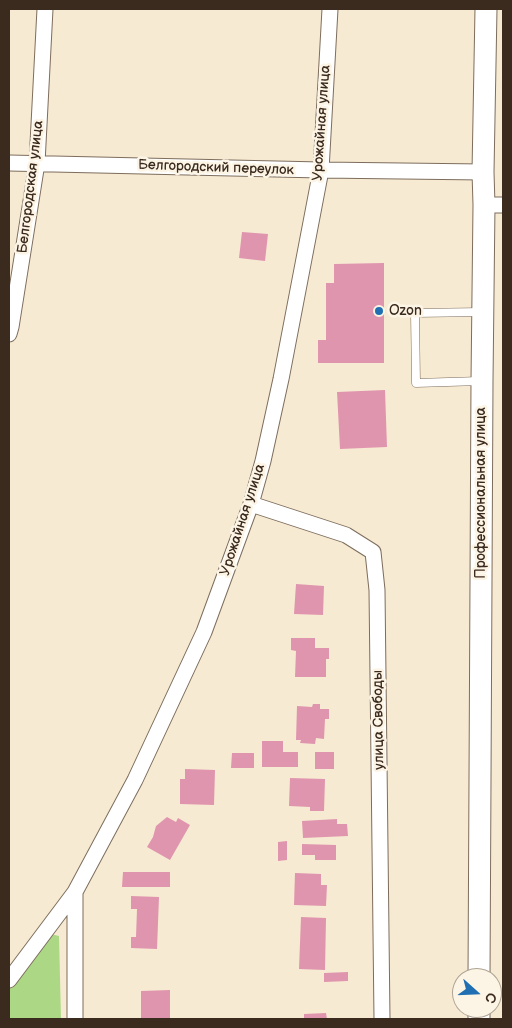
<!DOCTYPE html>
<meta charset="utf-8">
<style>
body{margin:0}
#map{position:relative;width:512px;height:1028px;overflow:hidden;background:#f7ead2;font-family:"Balsamiq Sans",sans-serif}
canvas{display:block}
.frame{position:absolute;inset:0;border:10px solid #3b2a1e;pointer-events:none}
.north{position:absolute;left:452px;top:968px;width:50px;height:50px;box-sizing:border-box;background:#fcf5e5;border:1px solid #afa495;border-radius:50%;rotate:110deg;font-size:14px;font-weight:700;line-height:20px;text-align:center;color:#3b2a1e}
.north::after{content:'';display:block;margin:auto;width:18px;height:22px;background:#1f6fb2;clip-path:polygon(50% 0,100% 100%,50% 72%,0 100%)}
</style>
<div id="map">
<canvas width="512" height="1028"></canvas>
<div class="frame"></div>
<div class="north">С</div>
</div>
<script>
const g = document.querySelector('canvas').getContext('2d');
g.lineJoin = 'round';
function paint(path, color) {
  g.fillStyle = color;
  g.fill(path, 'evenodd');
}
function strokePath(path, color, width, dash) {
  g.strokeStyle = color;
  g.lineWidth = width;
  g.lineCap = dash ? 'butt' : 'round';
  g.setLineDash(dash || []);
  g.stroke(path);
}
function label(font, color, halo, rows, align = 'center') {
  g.font = font + ' "Balsamiq Sans",sans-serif';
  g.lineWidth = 5;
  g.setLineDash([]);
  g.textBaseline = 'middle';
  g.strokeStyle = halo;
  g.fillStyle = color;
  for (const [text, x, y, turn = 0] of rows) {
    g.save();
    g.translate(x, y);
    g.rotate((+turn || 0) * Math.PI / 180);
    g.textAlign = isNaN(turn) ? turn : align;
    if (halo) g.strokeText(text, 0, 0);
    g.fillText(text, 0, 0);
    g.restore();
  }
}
paint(new Path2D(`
 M46 933 59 936 61 1019H9V983Z`), '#acd885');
paint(new Path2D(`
 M242 232 268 234 265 261 239 258Z
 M384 263V363H318V340H326V283H334V264Z
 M385 390 387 447 340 449 337 392Z
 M296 584 324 586 323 615 294 614Z
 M291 638H315V648H329V659H326V677H295L296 651 291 650Z
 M313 704H320V709H329V719H325L324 739 316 738 315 744 300 743 301 740H296L297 706 312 707Z
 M262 741H283V752H298V767H262Z
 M315 752H334V769H315Z
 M232 753H254V768H231Z
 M185 769 215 770 214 805 180 804V779H185Z
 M290 778 325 779 324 811H310V807L289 806Z
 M167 817 176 822 178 818 190 825 170 860 147 847 153 837 156 826Z
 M337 819V824H347L348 836 303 838 302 821Z
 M287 841V860L278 861V842Z
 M302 844 336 845V860H315V855H302Z
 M123 872H170V887H122Z
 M295 873 321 874V885H327L326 906 294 905Z
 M131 896 159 897 157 949 131 948V937H136L137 909H131Z
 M301 917 326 918 325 970 299 969Z
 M348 972V981L324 982V973Z
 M170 990V1019H141V991Z
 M326 1013 327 1019H304V1014Z`), '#df95ae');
const lane = new Path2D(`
 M480 381 416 383 415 313 482 312`);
const street = new Path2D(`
 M9 163 321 170 483 172
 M484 205H503
 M9 334 11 327 37 163 45 9
 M251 504 346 535 373 552 377 590 382 1019
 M75 892V1019
 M9 980 75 892 135 780 204 632 251 504 263 461 281 379 321 170 330 9`);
const secondary = new Path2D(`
 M479 978 482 381 484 205 483 172 486 9
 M479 1019V1008`);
strokePath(lane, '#7d6d5d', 9);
strokePath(street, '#7d6d5d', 17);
strokePath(secondary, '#7d6d5d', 23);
strokePath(lane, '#fff', 8);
strokePath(street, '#fff', 15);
strokePath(secondary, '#fff', 21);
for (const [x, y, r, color] of [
 [379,311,5,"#1f6fb2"]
]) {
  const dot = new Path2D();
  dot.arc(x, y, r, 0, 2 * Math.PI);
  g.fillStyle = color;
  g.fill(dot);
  strokePath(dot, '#fcf5e5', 2);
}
label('14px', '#3b2a1e', '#fcf5e5', [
 ["Урожайная улица",322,123,-86],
 ["Белгородский переулок",216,168,2],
 ["Белгородская улица",31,187,-83],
 ["Профессиональная улица",481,493,-90],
 ["Урожайная улица",243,520,-72],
 ["улица Свободы",379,720,-91]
]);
label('14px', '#3b2a1e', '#fcf5e5', [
 ["Ozon",389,311]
], 'left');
</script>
